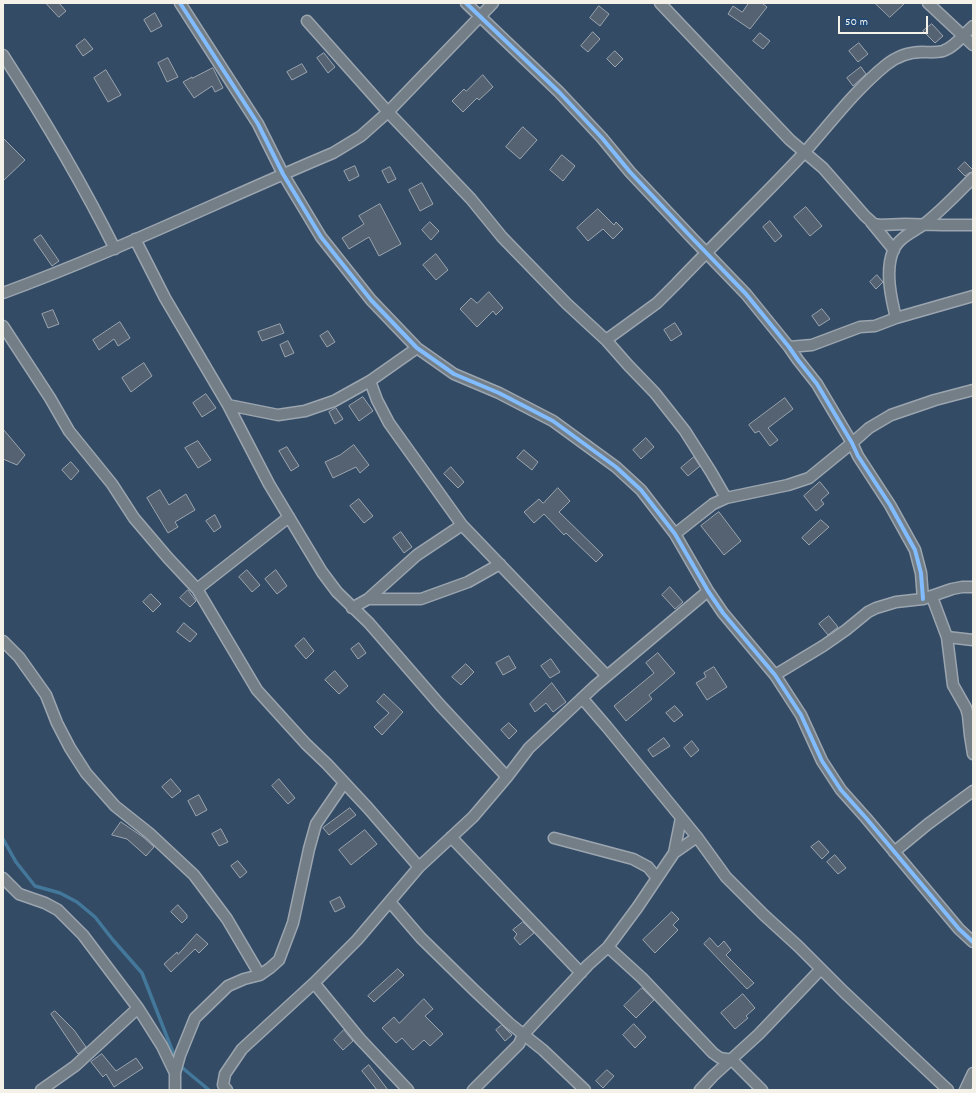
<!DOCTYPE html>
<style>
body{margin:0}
#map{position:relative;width:976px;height:1093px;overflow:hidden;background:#344b65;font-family:Dekko,sans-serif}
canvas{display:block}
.frame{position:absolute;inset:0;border:4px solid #f4f1e8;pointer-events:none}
.scale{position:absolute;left:838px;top:16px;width:90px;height:18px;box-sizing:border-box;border:2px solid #f4f1e8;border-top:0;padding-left:5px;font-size:12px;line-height:14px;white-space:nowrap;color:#f4f1e8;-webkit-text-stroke:3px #1f4a7a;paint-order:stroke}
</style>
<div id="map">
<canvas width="976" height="1093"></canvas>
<div class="frame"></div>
<div class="scale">50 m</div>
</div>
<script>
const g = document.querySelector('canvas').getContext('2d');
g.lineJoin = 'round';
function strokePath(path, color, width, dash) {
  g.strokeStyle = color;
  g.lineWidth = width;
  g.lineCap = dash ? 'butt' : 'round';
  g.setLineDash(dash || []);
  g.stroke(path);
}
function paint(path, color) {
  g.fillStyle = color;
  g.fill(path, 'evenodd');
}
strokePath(new Path2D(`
 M3 839 16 862 35 886 60 893 77 902 95 917 113 940 142 973 176 1060
 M179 1065 209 1090`), '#43789b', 3.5);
const building = new Path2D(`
 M46 3H59L66 11 59 17Z
 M749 3H762L767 7 750 29 728 14 733 6 742 12Z
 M875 3H905L890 17Z
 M599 6 609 14 600 26 590 18Z
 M155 13 162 26 151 32 144 20Z
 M932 24 943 36 935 43 923 31Z
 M593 32 600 39 588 52 581 46Z
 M760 33 770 41 763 49 753 41Z
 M85 39 93 49 83 56 76 46Z
 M859 43 868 54 858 62 849 51Z
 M615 51 623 59 615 67 607 59Z
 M324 53 335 67 328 73 317 58Z
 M168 58 178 77 167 82 158 63Z
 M302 64 307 72 292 80 287 72Z
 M861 67 866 74 853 86 847 78Z
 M213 68 223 88 215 92 212 86 194 98 183 82 192 77V78Z
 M106 70 121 95 108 102 94 78Z
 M483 75 493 87 479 100 477 98 463 112 452 101 464 89 466 91Z
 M523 127 537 140 520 159 506 147Z
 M3 138 25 160 3 181Z
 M562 155 575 166 563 181 550 170Z
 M965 162 973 170V172L969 173 965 176 958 169Z
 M355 166 359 176 349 181 344 171Z
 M390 167 396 179 388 183 382 171Z
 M422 183 433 204 420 211 409 190Z
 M380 204 401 244 379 256 369 237 349 249 342 238 364 224 359 216Z
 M806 207 822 226 810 236 794 217Z
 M598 209 614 225 616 222 623 229 613 239 603 229 588 241 577 228Z
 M770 221 782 236 775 242 763 227Z
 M430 222 439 231 431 240 422 230Z
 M41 235 59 261 52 266 34 240Z
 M436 254 448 270 436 280 423 265Z
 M877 275 883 282 876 289 870 282Z
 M489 292 503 308 496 315 493 311 477 327 460 309 471 298 477 303Z
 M822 309 830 319 819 326 812 316Z
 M53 310 59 324 48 328 42 314Z
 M120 322 130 338 118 346 114 339 99 350 93 340Z
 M675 323 682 334 671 341 664 330Z
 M280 324 284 333 262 341 258 332Z
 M328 331 335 342 327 347 320 336Z
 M288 341 294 353 285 357 280 345Z
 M144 363 152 376 131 392 122 378Z
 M206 394 216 408 202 417 193 403Z
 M363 397 373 411 359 421 349 406Z
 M785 398 793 409 768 428 778 440 770 446 759 431 755 433 749 425Z
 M336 408 343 419 335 424 329 412Z
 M3 429 25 455 17 465 3 459Z
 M646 438 654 447 641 459 633 450Z
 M198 441 211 460 198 468 185 448Z
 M354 445 369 465 360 473 356 467 333 478 325 462 340 455Z
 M287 447 299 466 291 471 279 451Z
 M524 450 538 462 532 470 517 458Z
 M694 457 700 466 688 476 681 468Z
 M71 462 79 471 71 480 62 470Z
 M451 467 464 482 458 488 444 474Z
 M820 482 829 493 821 500 824 504 816 511 804 496Z
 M558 488 570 501 559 512 603 555 596 562 566 533 564 535 544 514 534 523 524 512 539 499 543 503Z
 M160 490 169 505 186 494 195 510 175 522 178 527 168 533 147 498Z
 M359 499 373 516 364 523 350 506Z
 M719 512 741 541 724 555 701 526Z
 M215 515 221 527 214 532 206 521Z
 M821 520 829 527 809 545 802 538Z
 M401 532 412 547 404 553 393 538Z
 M247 570 260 585 252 592 239 577Z
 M276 570 287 586 277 594 265 579Z
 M670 587 683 602 675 609 662 595Z
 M188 590 196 601 190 607 180 598Z
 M151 594 161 604 153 612 143 602Z
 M829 616 838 627 828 635 819 624Z
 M184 623 197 634 190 642 177 632Z
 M304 638 314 651 306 659 295 646Z
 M359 643 366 653 358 659 351 649Z
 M658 653 675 673 649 695 652 699 626 721 614 706 654 673 646 663Z
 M509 656 516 668 503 675 496 663Z
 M551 659 560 672 550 678 541 666Z
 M466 664 474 672 461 685 452 677Z
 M714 667 727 687 707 700 696 683 706 677 704 673Z
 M335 671 348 686 339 694 325 680Z
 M552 683 566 702 553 712 546 703 535 712 530 704Z
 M384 694 403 712 382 735 374 727 389 713 377 702Z
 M675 706 683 715 674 722 666 713Z
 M509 723 517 731 509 739 501 730Z
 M664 738 670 746 653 757 648 750Z
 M692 741 699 750 691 757 684 748Z
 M171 779 181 791 172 798 162 787Z
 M279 779 295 798 288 804 272 786Z
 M199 795 207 810 196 816 188 801Z
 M350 808 356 815 329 835 323 828Z
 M121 822 143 837 154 847 146 856 127 839 112 835Z
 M221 829 228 842 219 846 212 834Z
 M365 830 377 844 351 865 339 850Z
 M819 841 829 852 822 859 811 847Z
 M835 855 846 868 838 874 827 862Z
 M238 861 247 872 240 878 231 866Z
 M340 897 345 907 335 912 330 902Z
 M178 905 187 915V918L182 923 171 912Z
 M672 912 679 919 673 925 678 930 655 953 643 940Z
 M523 922 534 933 520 945 514 938 517 934 513 930Z
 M197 934 208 944 199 953 195 949 171 972 164 964 177 952 178 954Z
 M710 938 718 947 724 941 731 950 726 955 754 983 747 989 704 944Z
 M398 969 404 975 374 1002 368 996Z
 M642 988 654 1000 636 1018 624 1006Z
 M743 994 755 1008 746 1016 748 1018 735 1029 721 1013Z
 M424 999 433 1009 425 1016 443 1034 430 1046 424 1040 413 1050 402 1038 396 1043 382 1028 394 1017 399 1023Z
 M55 1011 74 1030 86 1047 78 1054 51 1014Z
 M634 1024 646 1037 635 1048 623 1035Z
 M502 1025 512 1035 505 1041 496 1030Z
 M344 1030 353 1041 343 1050 334 1040Z
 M102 1054 116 1071 136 1058 143 1068 114 1087 106 1074 103 1077 91 1062Z
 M369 1065 388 1090H377L362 1071Z
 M607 1070 614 1076 603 1088 596 1081Z`);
paint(building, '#556271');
strokePath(building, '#9ba5af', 1);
const street = new Path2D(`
 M180 3 258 124 283 174 321 237 371 300 417 348 454 374 499 393 553 421 616 467 641 490 675 534 708 591 723 613 775 675 801 715 822 761 841 790 866 818 959 929 973 942
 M466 3 559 92 602 138 630 172 692 238 746 294 789 347 798 360 817 384 852 443 858 456 890 505 915 550 921 573 923 599
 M660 3 790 140 823 168 865 216 874 224 880 225 905 224 942 225H973
 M928 3 973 45
 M307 21 388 112 471 199 502 237 567 304 606 340 628 365 655 393 685 431 711 472 726 498
 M3 55C43 117 82 183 115 249
 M871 222 894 250
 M135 239 165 298 228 405 269 484 322 572 337 592 369 623 440 705 507 777
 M3 293C115 252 223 199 333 153L361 136 388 112 493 3
 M896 318C891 298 885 271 893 251 898 238 913 232 923 225 941 211 957 194 973 178
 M3 326 50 398 69 431 112 484 134 518 168 558 197 589 257 690 306 744 327 764 368 808 419 867
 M606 340 657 303 676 284C718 240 762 198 803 154 830 124 854 91 886 65 896 57 908 52 922 52 929 52 936 53 943 51 955 47 964 34 973 26
 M789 347 812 345 860 327 875 326 896 318 973 296
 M370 381 377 400 389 423 462 525 607 676
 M228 405 278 415 305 411 334 401 370 381 417 348
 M675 534 713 504 726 498 788 485 809 478 852 443 869 428 891 415 935 400 973 390
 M197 589 289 517
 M932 597 947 637 953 685 966 708 968 715 970 735 973 754
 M368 599H421L468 582 500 564
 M352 608 368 599 417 555 462 525
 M947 637 973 640
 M3 641 19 657 46 695 57 723 70 748 86 773 115 806 149 833 194 875 227 919 260 975
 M775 675 823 646 846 630 868 612 876 608 896 602 923 599 952 589 962 587H973
 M582 698 607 727 697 837 726 877 764 915 798 946 844 992 948 1090
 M451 837 581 973
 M554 838 633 859 648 867 657 878
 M894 852 928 824 973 791
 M674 853 681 818
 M3 878 19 894 45 903 58 910 83 935 138 1008 162 1046 175 1073
 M390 902 421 938 474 990 509 1023 543 1050 585 1090
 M608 947 642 978 713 1053 720 1058 732 1060 762 1090
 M314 983 360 1039 408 1090
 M41 1090 75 1066 138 1008
 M175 1090V1073L180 1055 195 1018 228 986 244 979 260 975 270 968 279 960 293 923 309 849 316 824 344 783
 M227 1090 223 1085 225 1074 242 1049 314 983 357 940 419 867 473 817 507 777 529 748 595 686 708 591
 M473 1090 519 1044 523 1035 588 965 608 947 637 908 674 853 697 837
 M700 1090 713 1076 759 1034 821 969
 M965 1090 973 1073`);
strokePath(street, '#9ba5af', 13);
strokePath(street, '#737e87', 10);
strokePath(new Path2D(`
 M180 3 258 124 283 174 321 237 371 300 417 348 454 374 499 393 553 421 616 467 641 490 675 534 708 591 723 613 775 675 801 715 822 761 841 790 866 818 959 929 973 942
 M466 3 559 92 602 138 630 172 692 238 746 294 789 347 798 360 817 384 852 443 858 456 890 505 915 550 921 573 923 599`), '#80bcff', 4);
</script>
